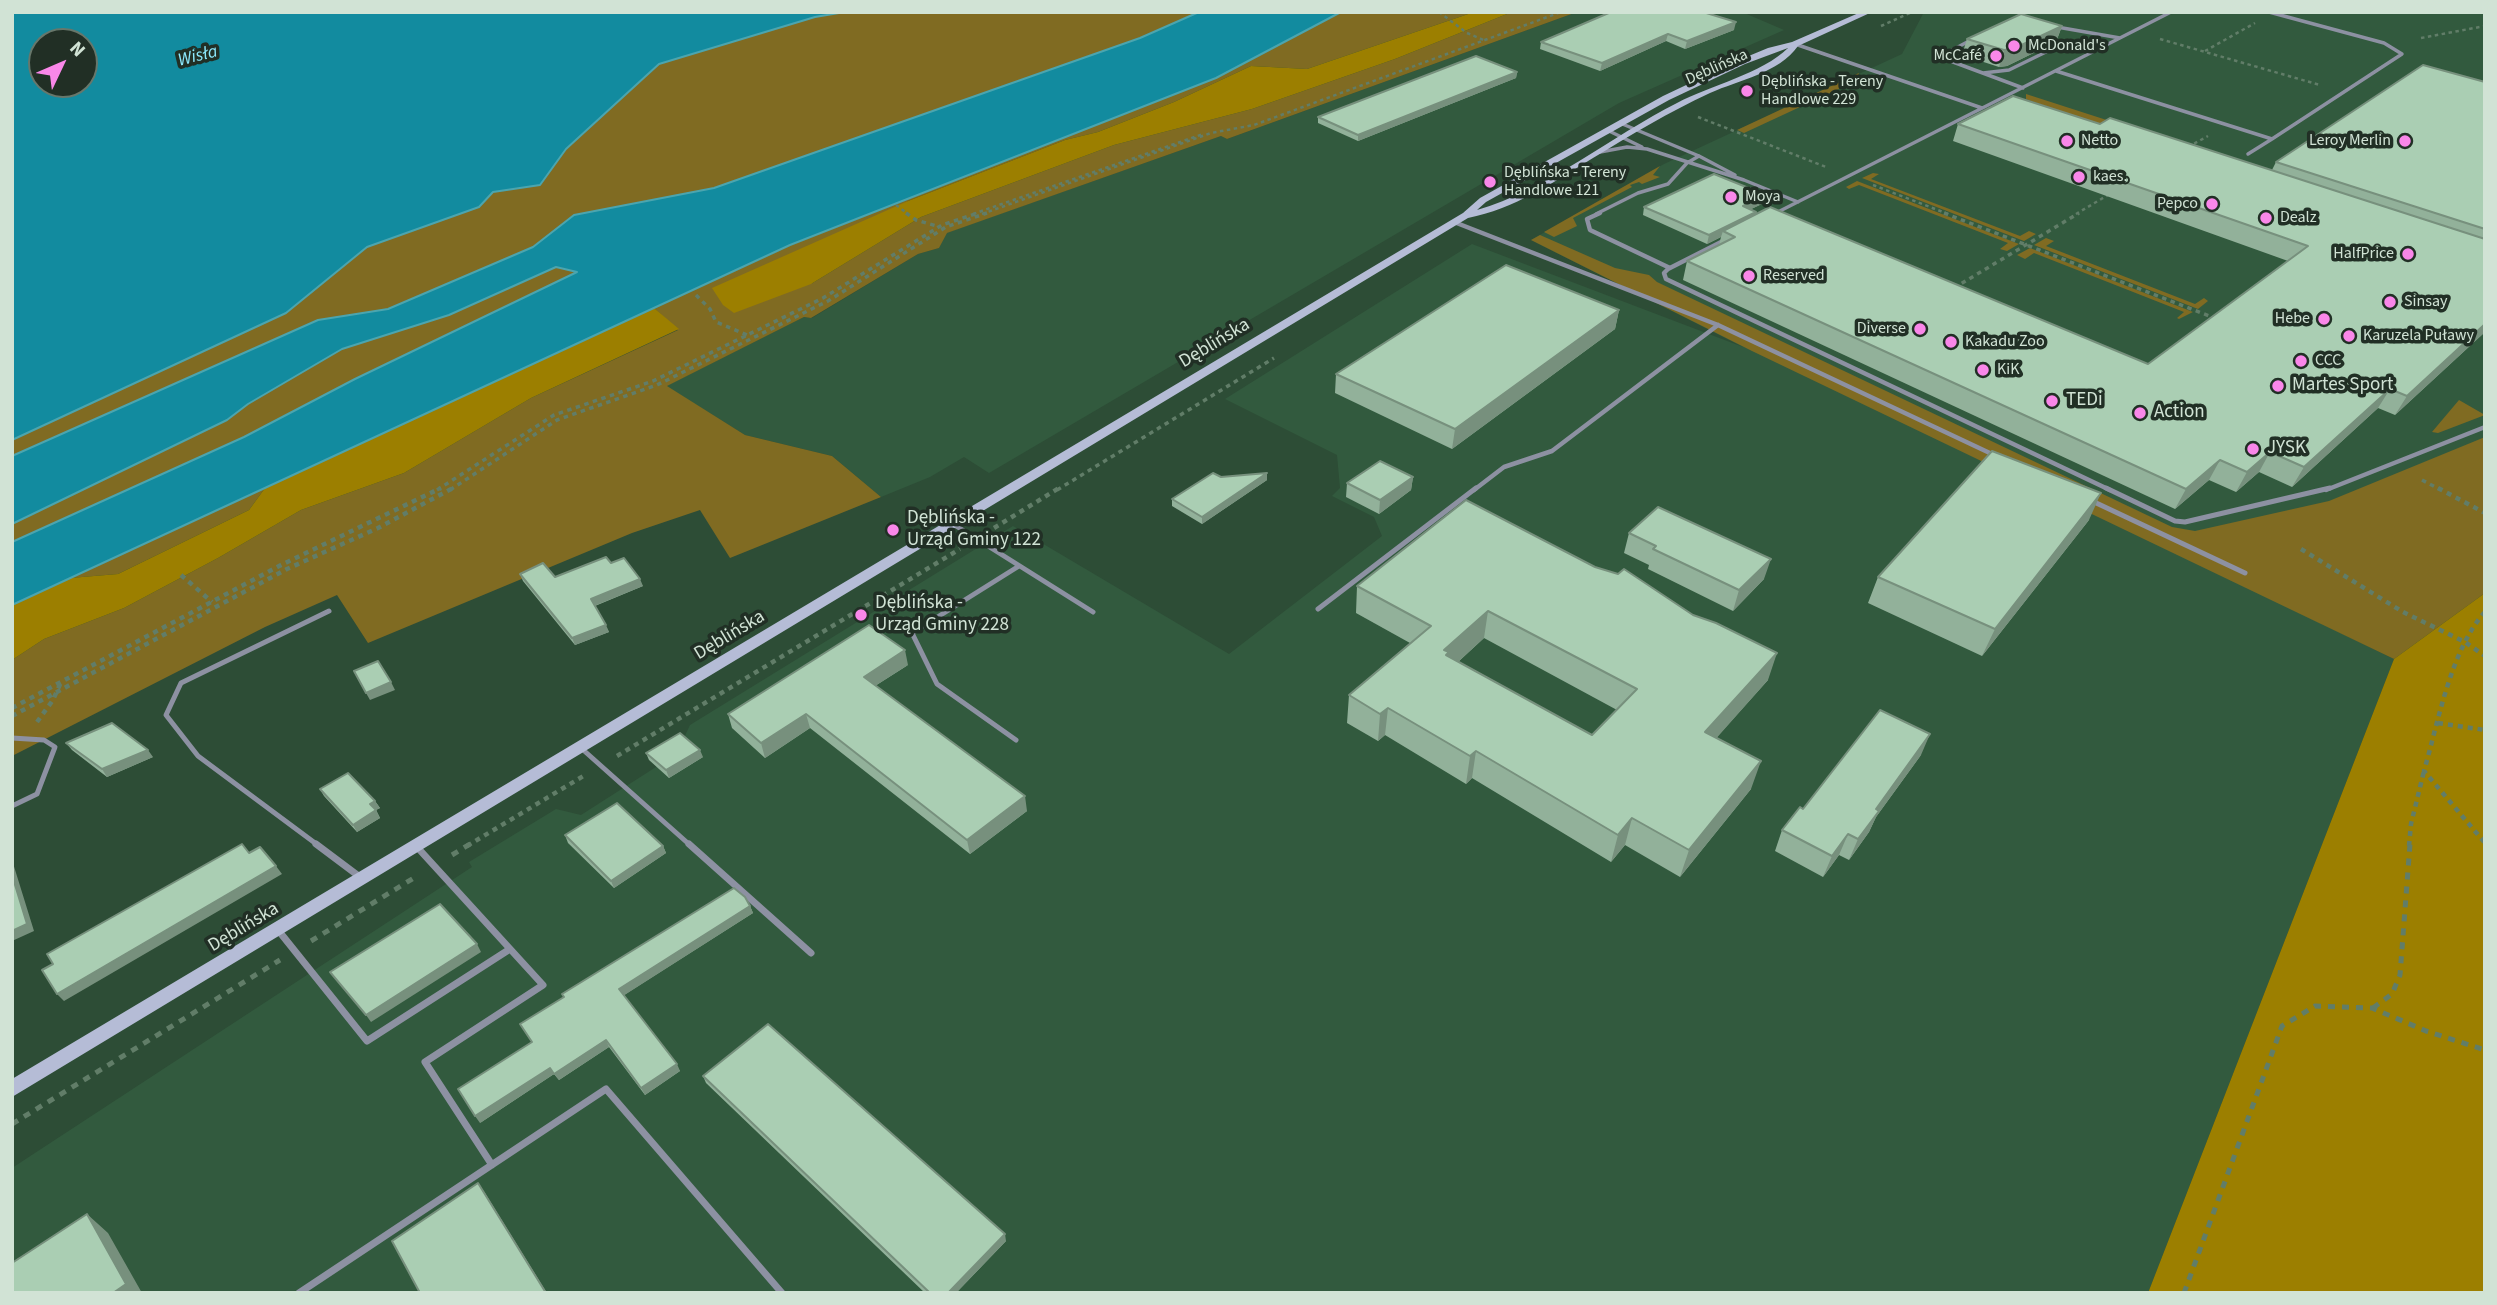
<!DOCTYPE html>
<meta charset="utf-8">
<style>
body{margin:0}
#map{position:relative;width:2497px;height:1305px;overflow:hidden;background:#2d4d36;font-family:"Source Sans 3",sans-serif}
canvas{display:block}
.frame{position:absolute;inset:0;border:14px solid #d1e3d5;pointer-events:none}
.north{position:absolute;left:28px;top:28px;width:70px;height:70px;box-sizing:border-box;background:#212f25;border:2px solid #67776b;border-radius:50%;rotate:46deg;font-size:19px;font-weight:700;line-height:28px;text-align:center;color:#d1e3d5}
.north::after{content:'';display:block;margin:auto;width:24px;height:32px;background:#f987e9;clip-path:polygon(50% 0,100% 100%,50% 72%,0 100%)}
</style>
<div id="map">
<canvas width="2497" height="1305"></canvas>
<div class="frame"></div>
<div class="north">N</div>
</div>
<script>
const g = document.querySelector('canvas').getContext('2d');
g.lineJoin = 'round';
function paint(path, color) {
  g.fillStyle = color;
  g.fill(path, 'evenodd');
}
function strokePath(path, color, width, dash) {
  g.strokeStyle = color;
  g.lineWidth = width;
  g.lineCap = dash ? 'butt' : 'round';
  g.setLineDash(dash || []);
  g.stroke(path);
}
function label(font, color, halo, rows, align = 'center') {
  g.font = font + ' "Source Sans 3",sans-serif';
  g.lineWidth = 7;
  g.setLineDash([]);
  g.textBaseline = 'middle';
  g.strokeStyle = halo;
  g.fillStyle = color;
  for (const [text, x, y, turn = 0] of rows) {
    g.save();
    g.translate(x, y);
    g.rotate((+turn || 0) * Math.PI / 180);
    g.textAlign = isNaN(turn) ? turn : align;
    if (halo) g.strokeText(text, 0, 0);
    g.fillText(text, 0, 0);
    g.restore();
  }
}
paint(new Path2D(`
 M1577 12H1742L1784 30 1619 103 989 473 964 457 930 477 881 497 832 456 745 435 666 386 804 317 812 318 918 254 939 248 946 233 1221 136 1227 139Z
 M1924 12H2485V444L2200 564 2394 659 2148 1293H12V1168L472 867 469 862 556 809 581 815 656 767 683 740 690 725 1013 526 1229 654 1382 536 1374 517 1332 496 1340 488 1337 455 1225 399 1472 244 1743 347 1531 240 1664 164 1902 54Z`), '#325a3e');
paint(new Path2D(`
 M845 12H1199L1140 38 714 188 574 215 533 247 388 309 318 320 12 456V440L286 313 367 247 479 207 493 192 540 185 566 149 659 64 815 17Z
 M1341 12H1474L1307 69 1251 66 1174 102 1098 132 1065 140 908 201 811 284 921 217 1114 145 1252 109 1395 59 1512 12H1577L1227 139 1221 136 947 233 939 248 918 254 811 318 804 317 667 386 745 435 832 456 881 497 730 558 700 510 632 533 368 643 337 595 265 627 12 756V660L44 639 124 608 218 558 301 510 404 473 531 398 678 330 654 308 791 245 1216 78Z
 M1859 73 1856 81 1744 133 1737 130Z
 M2026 94 2184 145 2173 149 2034 102 2026 99Z
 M1660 166 1653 175 1660 177 1642 184 1639 182 1630 185 1632 187 1573 218 1577 226 1554 237 1544 232Z
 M1873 173 1879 174 1871 179 2020 236 2029 231 2036 234 2024 241 1862 178Z
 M1857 181 2019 244 2007 251 2000 249 2008 243 1859 185 1849 189 1846 187Z
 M1540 235 1615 268 1649 275 1657 282 2172 527 2195 531 2329 501 2485 437V593L2394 659 1752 351 1531 240Z
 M2046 238 2054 241 2046 246 2195 304 2204 298 2208 301 2198 309 2034 245Z
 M2030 248 2193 312 2179 319 2177 318 2184 312 2034 253 2025 259 2017 255Z
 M556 267 578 272 355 379 244 437 13 543 12 524 227 420 248 404 342 349 449 315Z
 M2459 400 2485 415 2438 433 2432 432Z
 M265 488 249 510 118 574 70 578Z`), '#806b22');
paint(new Path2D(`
 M1474 12H1512L1395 59 1252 109 1114 145 921 217 811 284 734 313 723 305 712 288 908 201 1065 140 1098 132 1174 102 1251 66 1307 69Z
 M654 308 679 329 531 398 404 473 301 510 218 558 124 608 44 639 12 660V605L70 578 118 574 249 510 265 488Z
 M2485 593V1293H2148L2394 659Z`), '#9c7f00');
const water = new Path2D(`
 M12 12H845L815 17 659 64 566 149 540 185 493 192 479 207 367 247 286 313 12 440ZM42 42H84V84H42Z
 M1199 12H1341L1216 78 790 245 12 605V542L244 437 355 379 577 272 556 267 449 315 342 349 248 404 227 420 12 524V456L318 320 388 309 533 247 574 215 714 188 1140 38Z`);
paint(water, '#128b9f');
strokePath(water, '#4ba5af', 2);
strokePath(new Path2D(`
 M1439 12 1467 33 1486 41
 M1881 26 1912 12
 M2421 38 2485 26
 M2160 39 2320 85
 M2205 51 2255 23
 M1698 117 1826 167
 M2188 147 2208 136
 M1873 185 1948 214
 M896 205 908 214
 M973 214 1203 134
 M982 214 1211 133 1254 125 1561 12
 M2076 214 2108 195`), '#617d68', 2.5, [3.5, 3.5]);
strokePath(new Path2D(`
 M906 213 916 220 940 227
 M1944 213 2217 319
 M1954 288 2079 213
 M696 295 710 309 716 322 747 335
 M2422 480 2441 490
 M437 490 554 415 653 381 823 298 942 225 978 213
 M450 490 557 420 657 385 828 301 946 227 987 213
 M1057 490 1274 358`), '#617d68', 3.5, [4.5, 4.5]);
strokePath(new Path2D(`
 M2438 488 2485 513
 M994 528 1059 488
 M2301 549 2403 612 2465 642 2485 656
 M181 575 212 602
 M2485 612C2451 649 2438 723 2424 771L2485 843
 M12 708 281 565 441 488
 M12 716 287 569 378 528 453 488
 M37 722 53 700 61 682
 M2438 723 2485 730
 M617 756 960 549
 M467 846 585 775
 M2409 846 2411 824 2424 771`), '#617d68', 4.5, [5, 5]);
strokePath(new Path2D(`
 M452 855 470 844
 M311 941 417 876
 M2373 1008 2392 994 2400 975 2410 844
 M12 1124 280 960
 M2184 1293 2282 1026 2315 1006 2372 1008 2426 1031 2485 1050`), '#617d68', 5, [7, 7]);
strokePath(new Path2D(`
 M2057 27 2120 38
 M1971 40 1943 55 1945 59 2023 88
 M1795 44 1982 108
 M2056 71 2272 139 2402 54 2384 43 2269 12
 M1983 73 2009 70 2052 49 2093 50
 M1620 123 1699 156 1735 175
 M1607 130 1642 147
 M1600 152 1627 147 1647 149 1744 180 1798 202
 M2248 154 2272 139
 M1596 214 1638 193 1668 184 1687 163 1699 156
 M1774 214 2171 12`), '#8d91a2', 3.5);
strokePath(new Path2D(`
 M1600 213 1587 219 1590 230 1670 268
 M1774 214 1777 213
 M1454 222 1718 325 1994 455
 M1725 240 1668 269 1664 273 1666 279 2110 490
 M1474 490 1504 467 1552 451 1718 325
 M2326 490 2485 427`), '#8d91a2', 4.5);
strokePath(new Path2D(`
 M2106 488 2175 521 2185 522 2330 488
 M2092 501 2245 573
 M953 524 1093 612
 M1318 609 1476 488
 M12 738 44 740 55 747 37 794 12 806
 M1016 740 937 684 912 633 1019 566
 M581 748 691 846
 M319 846 198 756 166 715 181 683 329 611`), '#8d91a2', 5);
strokePath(new Path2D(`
 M316 844 360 877
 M689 844 811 953
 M417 847 543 985 425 1062 492 1165
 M278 930 367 1041 510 949
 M299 1293 606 1089 782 1293`), '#8d91a2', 7);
paint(new Path2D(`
 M1861 12H1872L1798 46C1779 73 1739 80 1710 93 1669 112 1631 135 1593 158 1554 182 1514 209 1468 218L12 1097V1079L1463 213 1480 198 1663 96 1739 60 1768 48 1792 42ZM1788 48C1763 73 1709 86 1677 103 1613 135 1545 191 1477 210L1486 202 1669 100 1745 64Z`), '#b5bcd6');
paint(new Path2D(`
 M2062 26 2056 42 2007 66 1999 67 1962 55 1967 39Z
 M1734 30 1685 49 1666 41 1600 71 1540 49 1541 42Z
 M1517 72 1516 78 1358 141 1318 123V117Z
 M2485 82V332L2395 415 2378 408 2292 487 2259 472 2236 492 2209 480 2175 509 1683 280 1687 261 1719 245 1721 237 1707 244 1643 215 1644 207 1766 195 1764 203 1751 209 1755 214 2148 364 2288 261 1953 141 1958 124H2100L2272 170 2276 162Z
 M1619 310 1615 329 1452 449 1335 393 1336 374Z
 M1267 473V480L1202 524 1172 506V499L1221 477Z
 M1413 477 1411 490 1379 514 1346 497 1347 483Z
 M1466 500 1768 680 1716 738 1751 789 1680 877 1625 845 1611 862 1472 778 1466 784 1385 735 1378 741 1347 723 1349 695 1410 643 1356 613 1357 586ZM1484 638 1617 710 1592 735 1458 662Z
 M2089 520 1982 656 1868 603 1878 577Z
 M1629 533 1764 579 1733 611 1648 569 1649 565 1624 553Z
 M611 563 643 586 595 606 609 632 575 645 523 581 520 574 555 577Z
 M908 665 875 686 1027 811 970 854 810 728 765 758 732 728 728 714Z
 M66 743 153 757 107 777 72 750Z
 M646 753 703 757 669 778 649 760Z
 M1921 755 1876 817 1869 832 1849 860 1839 855 1823 877 1775 851 1782 830 1803 809Z
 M320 789 375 801 380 808 376 810 380 818 357 832 324 796Z
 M565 835 663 846 666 853 614 888 568 843Z
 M750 906 753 913 624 995 680 1071 645 1095 609 1047 559 1080 554 1074 480 1123 532 1042 520 1024 564 997Z
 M703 1076 1006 1241 956 1293H925L706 1083Z`), '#92b19a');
paint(new Path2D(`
 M1736 22 1734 30 1685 49 1687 41Z
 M2062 26 2056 42 2007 66 1999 67 2004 50Z
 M1668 34 1666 41 1600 71 1602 63Z
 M1517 72 1516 78 1358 141V135Z
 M1766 195 1764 203 1741 214 1743 206Z
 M1756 212 1754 220 1723 231 1721 237 1707 244 1709 235Z
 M1619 310 1615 329 1452 449 1455 429Z
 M2485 324V332L2395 415 2407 396Z
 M2390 389 2378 408 2292 487 2304 467Z
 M2270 452 2259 472 2236 492 2247 472Z
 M2220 460 2209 480 2175 509 2186 489Z
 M1267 473V480L1202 524V517Z
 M1413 477 1411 490 1379 514 1380 500Z
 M2101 493 2089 520 1982 656 1995 629Z
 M1771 559 1764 579 1733 611 1739 590Z
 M640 579 643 586 594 606 591 599Z
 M1488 611 1484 638 1446 673 1444 650Z
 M606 625 609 632 575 645 572 638Z
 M905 650 908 665 867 691 864 677Z
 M1777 653 1768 680 1697 760 1705 732Z
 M391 682 395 690 370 700 366 693Z
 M1388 708 1385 735 1378 741 1380 714Z
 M806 714 810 728 765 758 761 743Z
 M1930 734 1921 755 1876 817 1869 832 1849 860 1858 839 1876 809Z
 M148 750 153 757 107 777 102 769Z
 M700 750 703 757 669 778 666 770Z
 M1476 751 1472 778 1466 784 1470 756Z
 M1761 761 1751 789 1680 877 1689 850Z
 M1025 796 1027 811 970 854 967 840Z
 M375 801 380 808 374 811 370 804Z
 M376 810 380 818 357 832 353 825Z
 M1632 818 1625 845 1611 862 1618 835Z
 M1848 834 1839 855 1823 877 1832 856Z
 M663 846 666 853 614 888 611 881Z
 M12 860 34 931 12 941Z
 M276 866 282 874 64 1001 57 994Z
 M750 906 753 913 623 996 619 989Z
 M477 944 481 952 371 1022 366 1015Z
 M606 1040 609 1047 559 1080 554 1074Z
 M677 1064 680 1071 645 1095 641 1088Z
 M550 1068 554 1074 480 1123 475 1116Z
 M478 1183 485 1193 547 1293H546Z
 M87 1214 108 1233 142 1293H113Z
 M1005 1234 1006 1241 956 1293H948Z`), '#77907d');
const building = new Path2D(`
 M1611 12H1703L1736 22 1687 41 1668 34 1602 63 1541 42Z
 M2021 14 2062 26 2013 49 2004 50 1967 39Z
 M1476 56 1517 72 1358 135 1318 117Z
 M2423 65 2485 82V229L2276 162Z
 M2013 96 2100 124 2110 118 2485 239V324L2407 396 2390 389 2304 467 2270 452 2247 472 2220 460 2186 489 1687 261 1735 237 1723 231 1770 207 2148 364 2308 246 1958 124Z
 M1714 174 1766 195 1743 206 1756 212 1709 235 1644 207Z
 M1506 265 1619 310 1455 429 1336 374Z
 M1992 451 2101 493 1995 629 1878 577Z
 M1380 461 1413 477 1380 500 1347 483Z
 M1213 473 1221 477 1267 473 1202 517 1172 499Z
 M1466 500 1595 567 1618 574 1624 569 1693 615 1716 623 1777 653 1705 732 1761 761 1689 850 1632 818 1618 835 1476 751 1470 756 1388 708 1380 714 1349 695 1431 626 1357 586ZM1488 611 1637 689 1592 735 1446 655 1449 652 1444 650Z
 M1658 507 1771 559 1739 590 1653 549 1656 546 1629 533Z
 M606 557 611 563 624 558 640 579 591 599 606 625 572 638 520 574 543 563 555 577Z
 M869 625 905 650 864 677 1025 796 967 840 806 714 761 743 728 714Z
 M378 661 391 682 366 693 354 671Z
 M1880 710 1930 734 1876 809 1879 811 1858 839 1848 834 1832 856 1782 830 1800 807 1803 809Z
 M112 723 148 750 102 769 66 743Z
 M680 733 700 750 666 770 646 753Z
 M348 773 375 801 370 804 376 810 353 825 320 789Z
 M617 803 663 846 611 881 565 835Z
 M242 844 249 853 260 847 276 866 57 994 42 970 53 964 47 954Z
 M12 875 27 924 12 931Z
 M734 888 745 897 750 906 619 989 677 1064 641 1088 606 1040 554 1074 550 1068 475 1116 458 1089 532 1042 520 1024 564 997 562 994Z
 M440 904 477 944 366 1015 330 972Z
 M768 1024 1005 1234 948 1293H930L703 1076Z
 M478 1183 546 1293H420L392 1241Z
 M87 1214 126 1284 113 1293H12V1263Z`);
paint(building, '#aaceb3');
strokePath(building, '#77907d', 2);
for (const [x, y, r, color] of [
 [2014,46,7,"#f987e9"],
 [1996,56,7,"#f987e9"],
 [1747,91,7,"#f987e9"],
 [2067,141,7,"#f987e9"],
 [2405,141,7,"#f987e9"],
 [2079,177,7,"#f987e9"],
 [1490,182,7,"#f987e9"],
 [1731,197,7,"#f987e9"],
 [2212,204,7,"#f987e9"],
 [2266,218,7,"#f987e9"],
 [2408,254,7,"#f987e9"],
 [1749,276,7,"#f987e9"],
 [2390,302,7,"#f987e9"],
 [2324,319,7,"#f987e9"],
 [1920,329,7,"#f987e9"],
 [2349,336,7,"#f987e9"],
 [1951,342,7,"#f987e9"],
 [2301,361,7,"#f987e9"],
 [1983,370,7,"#f987e9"],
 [2278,386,7,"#f987e9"],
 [2052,401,7,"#f987e9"],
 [2140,413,7,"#f987e9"],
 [2253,449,7,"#f987e9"],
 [893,530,7,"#f987e9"],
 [861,615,7,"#f987e9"]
]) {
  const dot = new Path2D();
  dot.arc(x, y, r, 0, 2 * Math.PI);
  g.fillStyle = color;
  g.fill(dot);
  strokePath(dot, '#212f25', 2.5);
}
label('16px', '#d1e3d5', '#212f25', [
 ["McDonald's",2028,46],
 ["McCafé",1982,56,"right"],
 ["Dęblińska - Tereny",1761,82],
 ["Handlowe 229",1761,100],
 ["Netto",2081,141],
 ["Leroy Merlin",2391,141,"right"],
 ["Dęblińska - Tereny",1504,173],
 ["Handlowe 121",1504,191],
 ["kaes.",2093,177],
 ["Moya",1745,197],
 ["Pepco",2198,204,"right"],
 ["Dealz",2280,218],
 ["HalfPrice",2394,254,"right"],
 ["Reserved",1763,276],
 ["Sinsay",2404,302],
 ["Hebe",2310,319,"right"],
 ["Diverse",1906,329,"right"],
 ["Karuzela Puławy",2363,336],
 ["Kakadu Zoo",1965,342],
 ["CCC",2315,361],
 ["KiK",1997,370]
], 'left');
label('16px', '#d1e3d5', '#212f25', [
 ["Dęblińska",1717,68,-24]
]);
label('italic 18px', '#8ce9fd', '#212f25', [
 ["Wisła",198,57,-14]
]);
label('19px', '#d1e3d5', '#212f25', [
 ["Dęblińska",1215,344,-31],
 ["Dęblińska",730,636,-31],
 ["Dęblińska",244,928,-31]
]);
label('19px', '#d1e3d5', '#212f25', [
 ["Martes Sport",2292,386],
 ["TEDi",2066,401],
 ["Action",2154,413],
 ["JYSK",2267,449],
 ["Dęblińska -",907,519],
 ["Urząd Gminy 122",907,541],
 ["Dęblińska -",875,604],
 ["Urząd Gminy 228",875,626]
], 'left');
</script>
